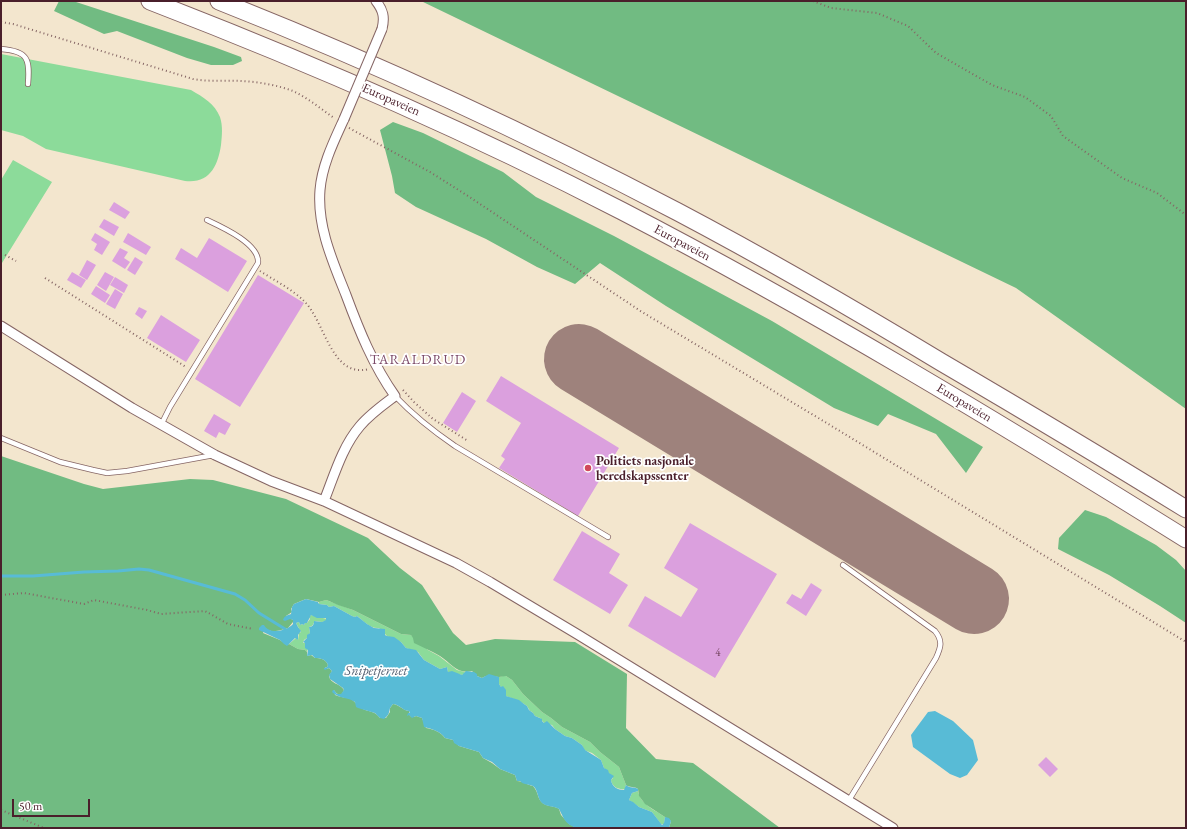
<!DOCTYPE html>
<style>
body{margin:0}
#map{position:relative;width:1187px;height:829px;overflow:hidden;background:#f3e6ce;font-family:"EB Garamond",serif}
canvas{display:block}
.frame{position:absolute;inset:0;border:2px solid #4a1f2b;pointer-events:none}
.scale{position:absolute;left:12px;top:799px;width:78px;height:18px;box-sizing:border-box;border:2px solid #4a1f2b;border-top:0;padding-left:5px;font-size:12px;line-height:14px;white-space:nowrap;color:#4a1f2b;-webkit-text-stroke:3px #fff;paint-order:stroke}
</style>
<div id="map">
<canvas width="1187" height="829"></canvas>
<div class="frame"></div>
<div class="scale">50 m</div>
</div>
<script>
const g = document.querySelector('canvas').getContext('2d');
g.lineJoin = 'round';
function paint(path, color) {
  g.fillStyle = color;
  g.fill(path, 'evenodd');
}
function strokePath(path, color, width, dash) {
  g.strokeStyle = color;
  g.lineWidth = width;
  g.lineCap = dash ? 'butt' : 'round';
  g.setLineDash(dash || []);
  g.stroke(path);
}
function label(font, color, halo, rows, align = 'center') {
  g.font = font + ' "EB Garamond",serif';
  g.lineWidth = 3.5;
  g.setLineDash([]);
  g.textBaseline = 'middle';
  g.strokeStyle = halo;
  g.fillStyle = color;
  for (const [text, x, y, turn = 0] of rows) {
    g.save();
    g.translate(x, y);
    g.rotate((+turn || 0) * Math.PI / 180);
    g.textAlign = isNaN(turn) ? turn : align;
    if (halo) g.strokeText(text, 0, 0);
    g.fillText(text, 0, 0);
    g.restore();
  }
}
paint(new Path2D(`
 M1 54 191 90C203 97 215 104 220 117 223 126 222 136 221 145 218 165 210 184 185 181L46 149 23 136 1 130Z
 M13 160 52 182 2 263 1 262V180Z
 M326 600 353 610 401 634 411 635 428 650 439 656 457 670 465 672 464 674 462 675 448 672 447 667 440 669 424 660 418 652 406 648 401 642 387 636 379 628C370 629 364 621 357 616L355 617 352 616 334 606 329 607 327 605 319 604V602Z
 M311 615 327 619 326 621 322 622 315 621C313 623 314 626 309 627L310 633 308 635 307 638 304 640 303 643H305V647L308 648 307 652 305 650 298 649 289 644 296 638 298 640 299 633 301 632 296 623 299 622 300 625 302 624 304 625 305 623H307L310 619 309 617Z
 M503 676H506L512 680 523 694 542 712 551 718 562 727 590 742 600 752 619 767 626 785 625 789C619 790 612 787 611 780L613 778 604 768 601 760 592 753 584 750 582 745 572 738 565 736 555 729 552 725 544 723 540 718 535 716 532 712 530 711 527 706 524 704 519 701 506 696 499 684V677Z
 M638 791C640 804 655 810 665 817L664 824H661L652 812 639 807 629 800 632 793Z`), '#8cdb9a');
paint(new Path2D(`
 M59 1H73L214 47 241 57 242 61 233 65H211L187 58 117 31 104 34 54 11Z
 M421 1H1186V409L1016 288Z
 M393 122 423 133 503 172 536 197 614 236 772 321 983 447 966 473 936 434 888 414 878 426 834 408 666 306 600 263 575 284 537 267 486 239 416 207 395 193 392 176 380 130Z
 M1 456 84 484 103 489 190 479 213 480 286 499 368 538 400 568 422 585 453 633 466 645 495 639 575 642 627 674 626 728 656 759 693 763 780 828H669L671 821 645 804 639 796 638 789C634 786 630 788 626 785L619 767 600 752 590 742 562 727 551 718 542 712 523 694 512 680 506 676C504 676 501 677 499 677 492 677 491 673 482 678L477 676 472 671C458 675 451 663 440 656 432 651 422 647 414 643L413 638 411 635 401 634 353 610 338 605 329 601 326 600 319 602 306 599 301 601 294 604 291 609 292 612 286 616 293 620V622L288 628C281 630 272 634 265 628L263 633 280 640 287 645 289 644 298 649 305 650 307 652V656L311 655 315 658C320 658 326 659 328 665L327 667H325L327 669 329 668 332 671 329 676C330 684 340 683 344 690L342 694C337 695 336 693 334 690L335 695C340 697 343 697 348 698 354 699 358 707 363 709 369 712 375 711 380 718H386L390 712V708L393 704C400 705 402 710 409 711L410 716 414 717 416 716 422 718 426 728C433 729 441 732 445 738L453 740 459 746 479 752 483 758 492 763 500 769 515 775 517 781C523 781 527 785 533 786 539 792 537 802 546 805 551 807 555 806 559 809L561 815 569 824 577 828H1Z
 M1085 510 1106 517 1156 545 1176 560 1186 571V623L1160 606 1109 575 1058 549 1059 538Z`), '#71bb82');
paint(new Path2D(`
 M306 599 318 602 319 604 327 605 329 607 334 606 352 616 355 617 357 616 367 624 374 628 385 629V635L387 636 394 637 401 642 406 648 416 650 424 660 440 669 447 667 448 672 452 671 462 675 466 671 474 672 477 674V676L482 678 489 674 499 677V684L501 687 503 686 506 690V696L519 700 524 704 527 706 529 710 533 713 535 716 542 719V721L544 723 547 721 555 729 565 736 572 738 582 745 585 750 598 758 601 760 604 768 608 770 609 773 614 776 611 780C612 787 618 790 624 790L626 785C631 789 634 786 638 789V791L632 793 629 800 633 802 639 807 652 812 662 825 664 823 665 817 669 818 671 821 669 828H576C564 823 564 818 559 809 554 806 547 807 542 803 537 798 538 789 533 786 529 784 523 785 520 781H517L515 775 500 769 492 762 483 758 479 752 459 746 454 743 453 740 445 738C440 731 432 729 424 727L422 718 416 716 412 718 409 715 407 716 408 713H410L409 711C401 710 401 705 393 704L390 708C389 713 389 715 384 719L380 718 375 713 358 708 356 707 355 702C348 697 339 699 332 692L333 690H334L337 694H341L344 690 343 688 330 679 329 675 332 671 329 668 325 670 324 669V668L327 667 328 665C326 659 320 658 315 658L312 655 307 656 308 650 305 648V643L303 642 307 638V635L310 633 309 627C313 627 314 624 314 621L322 622 326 620V618H317L311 615 307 623H305L304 625 302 624 300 625 299 622 296 623 298 627 301 631 298 635V640L295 638 287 646 284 644 280 640 259 630V628L262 625H264C269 635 287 631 293 624V620L290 619 285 621 283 620C284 616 288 615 291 614L292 607 294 604Z
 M935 711 953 721 973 740 978 760 967 775 960 778 950 774 913 747 911 735 928 712Z`), '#58bbd6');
strokePath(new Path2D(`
 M1 576H33L84 572 118 571 139 569 149 570 235 594 245 600 259 613 285 629`), '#58bbd6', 3);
strokePath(new Path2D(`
 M579 359 974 599`), '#9e827c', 70);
paint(new Path2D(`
 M114 202 130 212 125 219 109 210Z
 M104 219 119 227 114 236 99 227Z
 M95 233 110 242 102 255 94 250 97 244 91 240Z
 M128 233 151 247 146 255 123 242Z
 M209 238 247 261 228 292 175 259 181 248 197 258Z
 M120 248 128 252 124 258 130 262 125 269 112 261Z
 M135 257 143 262 135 275 127 270Z
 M87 260 96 265 87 280 79 275Z
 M72 272 86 280 81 288 67 280Z
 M105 272 114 277 106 291 97 285Z
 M258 275 304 303 240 407 195 379Z
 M115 277 128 285 124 293 110 285Z
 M96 286 110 295 105 303 91 294Z
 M115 289 123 294 115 309 106 304Z
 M139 307 147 311 142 319 135 314Z
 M161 315 200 340 186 362 147 338Z
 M501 376 619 448 578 516 499 468 505 459 501 456 521 423 486 401Z
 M462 392 476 401 457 432 443 423Z
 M214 414 231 424 225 435 219 432 216 438 204 431Z
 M690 523 777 574 715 678 628 626 645 596 681 617 698 589 664 568Z
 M582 531 620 554 609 573 628 585 610 614 553 580Z
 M811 583 822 590 806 616 786 603 792 594 801 599Z
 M1046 757 1058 769 1050 777 1038 765Z`), '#dba0de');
const lane = new Path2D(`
 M1 49C28 51 30 59 28 84
 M395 396C413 415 433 431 455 446L608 537
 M161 425 170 407 258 263C260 244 222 227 207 220
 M1 438 60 462 93 470 107 473 127 471 214 455
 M843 565 935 631C943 641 941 647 936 658L849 800`);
const street = new Path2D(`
 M376 1C383 10 385 17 382 29
 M1 326 132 408 215 455 271 481 324 501 424 548 456 563 490 582 577 634 893 828
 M324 501C334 476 342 447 360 426 370 414 383 405 395 396 373 365 359 330 346 295 333 262 317 227 320 190 322 165 334 141 344 119`);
const highway = new Path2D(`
 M150 1C311 63 469 132 622 211 815 311 1002 424 1186 539
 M219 1C376 63 529 134 678 212 767 259 855 310 941 362 1023 410 1105 459 1186 509`);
strokePath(lane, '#856564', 6);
strokePath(street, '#856564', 11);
strokePath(highway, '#856564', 19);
strokePath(new Path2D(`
 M813 1 831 8 877 13 908 26 936 53 992 85 1025 97 1051 116 1063 136 1122 178 1157 193 1186 215
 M1 22 13 24 193 79C209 82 226 80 242 81 259 82 277 85 293 91 308 98 321 109 334 118
 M349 128 430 172 468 196 642 312 825 422 1186 642
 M5 255 16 261
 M260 271C274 280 293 290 304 301 325 321 331 379 369 369
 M45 278 186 367
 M403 390 414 402 433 419 468 441
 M1 595 24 593 84 604 94 600 147 610 161 614 205 611 228 624 253 629
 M1 810 44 828`), '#856564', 2, [1, 3]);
strokePath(lane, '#fff', 4.5);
strokePath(street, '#fff', 9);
strokePath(highway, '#fff', 17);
const streetBridge = new Path2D(`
 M344 119 382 29`);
strokePath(streetBridge, '#856564', 11, []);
strokePath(streetBridge, '#fff', 9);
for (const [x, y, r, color] of [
 [588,468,4,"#d1495b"]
]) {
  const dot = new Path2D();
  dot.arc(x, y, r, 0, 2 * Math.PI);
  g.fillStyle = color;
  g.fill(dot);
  strokePath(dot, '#fff', 1.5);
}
label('11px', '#6e3f58', null, [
 ["4",718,653]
]);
label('13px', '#4a1f2b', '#fff', [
 ["Europaveien",391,100,24],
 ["Europaveien",682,243,28],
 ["Europaveien",964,403,31]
]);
label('bold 13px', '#4a1f2b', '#fff', [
 ["Politiets nasjonale",596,461],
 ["beredskapssenter",596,476]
], 'left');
g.letterSpacing = '1px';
label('14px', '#7d4c6a', '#fff', [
 ["TARALDRUD",418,360]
]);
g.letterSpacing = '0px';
label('italic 14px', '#505d6f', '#fff', [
 ["Snipetjernet",376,671]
]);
</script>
